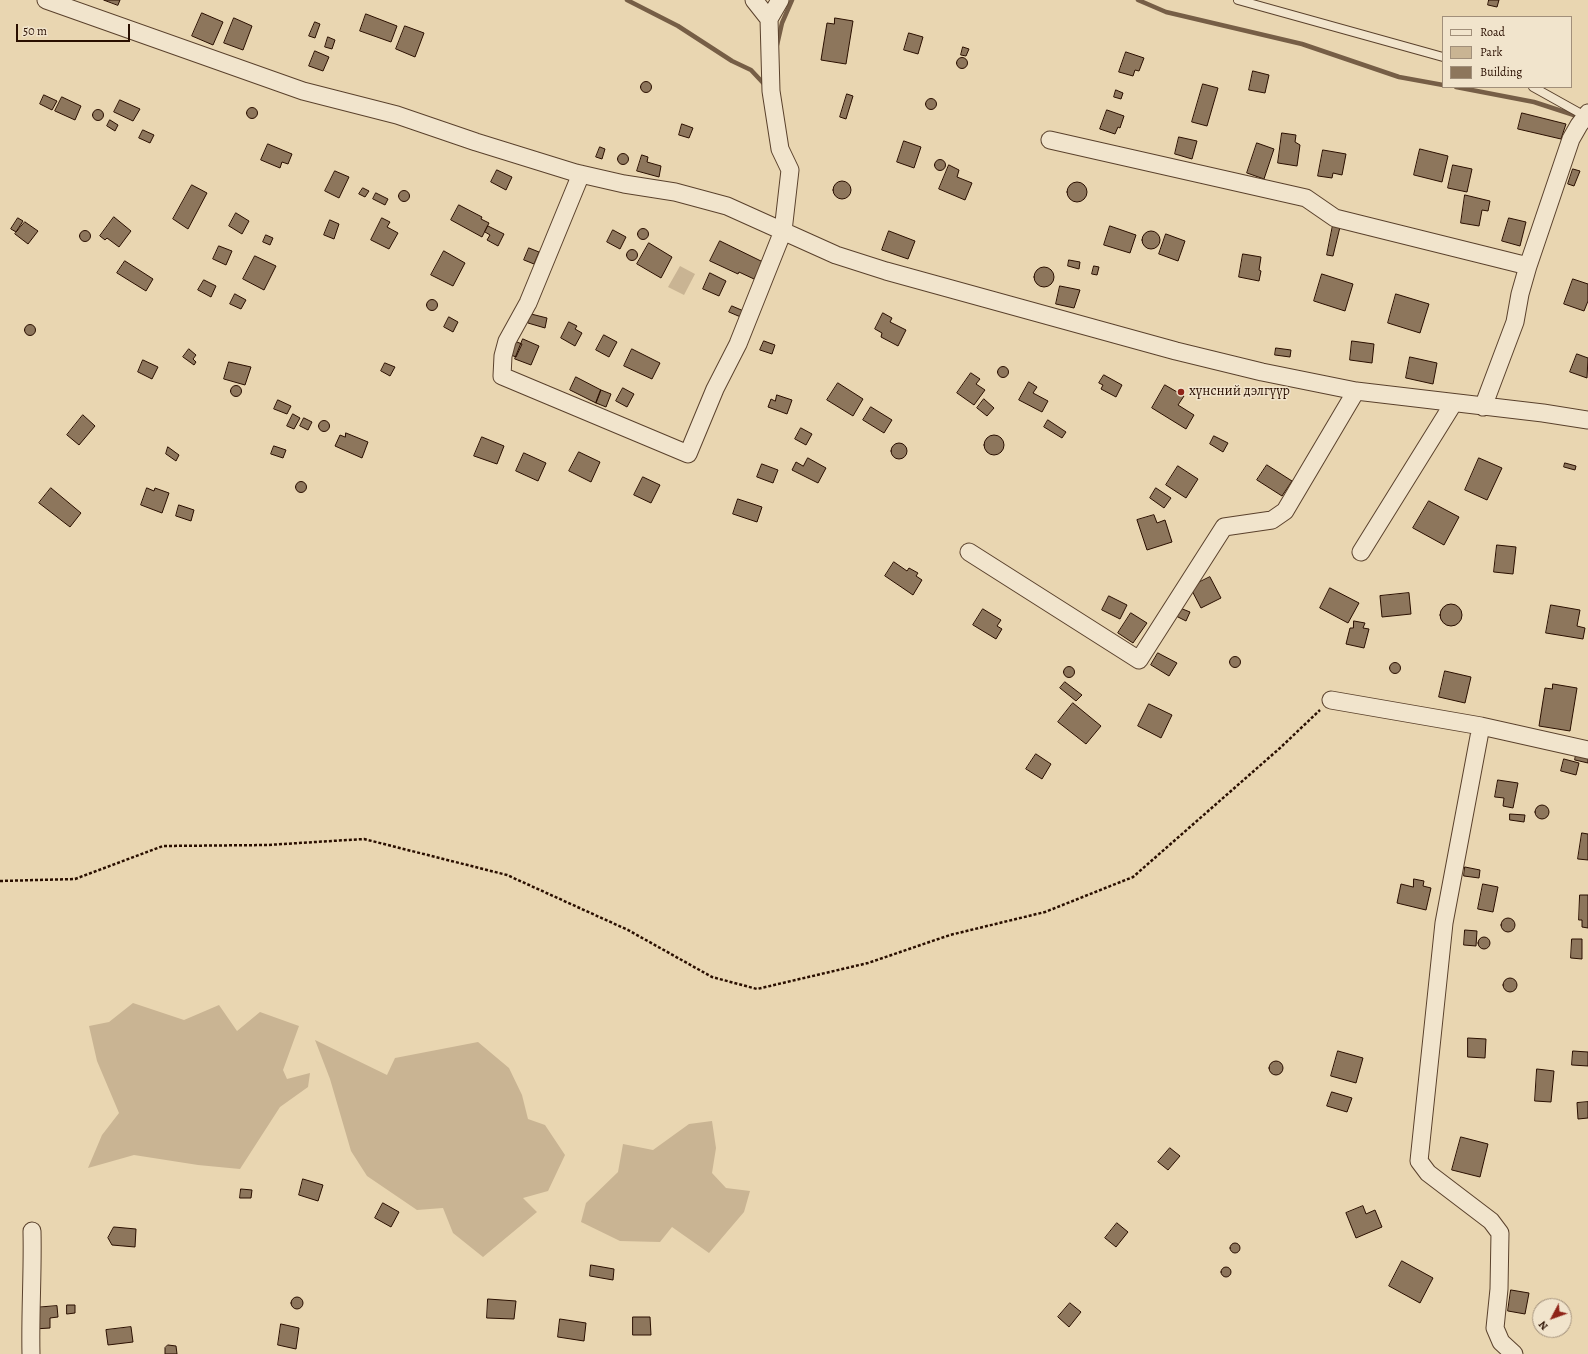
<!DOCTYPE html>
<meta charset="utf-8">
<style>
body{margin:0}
#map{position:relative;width:1588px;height:1354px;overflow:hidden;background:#e9d6b1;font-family:Alegreya,serif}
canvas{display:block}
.legend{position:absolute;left:1442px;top:16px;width:130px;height:72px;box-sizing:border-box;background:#f1e4cc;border:1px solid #a18f7a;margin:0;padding:5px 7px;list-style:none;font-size:12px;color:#2a0f00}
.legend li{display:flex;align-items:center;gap:8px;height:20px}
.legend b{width:20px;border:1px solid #a18f7a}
.north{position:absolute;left:1532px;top:1298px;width:40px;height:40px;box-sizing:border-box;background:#f1e4cc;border:1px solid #a18f7a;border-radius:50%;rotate:229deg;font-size:11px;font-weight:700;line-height:16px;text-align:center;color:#2a0f00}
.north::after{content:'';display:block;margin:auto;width:14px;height:18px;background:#8f2418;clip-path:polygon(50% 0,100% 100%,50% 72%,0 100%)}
.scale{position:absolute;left:16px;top:24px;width:114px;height:18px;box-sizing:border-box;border:2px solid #2a0f00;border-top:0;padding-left:5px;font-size:12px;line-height:14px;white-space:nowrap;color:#2a0f00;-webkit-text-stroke:3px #f1e4cc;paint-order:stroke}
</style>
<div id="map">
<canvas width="1588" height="1354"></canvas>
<ul class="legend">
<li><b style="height:5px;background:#f1e4cc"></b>Road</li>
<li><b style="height:11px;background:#c9b493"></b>Park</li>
<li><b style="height:11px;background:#8d765c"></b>Building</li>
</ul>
<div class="north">N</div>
<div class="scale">50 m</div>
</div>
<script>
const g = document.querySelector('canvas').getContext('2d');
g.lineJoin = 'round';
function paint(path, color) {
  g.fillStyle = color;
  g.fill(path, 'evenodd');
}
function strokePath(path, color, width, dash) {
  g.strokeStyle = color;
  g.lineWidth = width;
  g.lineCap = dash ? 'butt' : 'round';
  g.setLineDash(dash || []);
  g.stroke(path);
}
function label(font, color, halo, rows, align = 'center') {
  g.font = font + ' Alegreya,serif';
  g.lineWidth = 3;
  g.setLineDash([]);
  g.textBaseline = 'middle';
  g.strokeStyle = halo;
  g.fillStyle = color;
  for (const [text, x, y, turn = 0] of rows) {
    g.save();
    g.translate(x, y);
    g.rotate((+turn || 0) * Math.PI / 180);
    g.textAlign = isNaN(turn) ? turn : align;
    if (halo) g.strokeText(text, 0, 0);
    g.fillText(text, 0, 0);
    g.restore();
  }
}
paint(new Path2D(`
 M680 266 695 274 684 295 668 287Z
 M133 1003 184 1020 219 1005 237 1031 260 1012 299 1026 283 1070 287 1079 310 1073 308 1087 280 1107 240 1169 198 1165 134 1155 88 1168 102 1135 119 1113 97 1061 89 1026 109 1022Z
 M315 1040 387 1075 395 1058 478 1042 509 1068 522 1095 528 1119 545 1125 565 1155 548 1191 523 1198 537 1212 483 1257 453 1233 443 1208 417 1210 367 1176 351 1151 330 1079Z
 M712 1121 716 1148 712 1173 726 1188 750 1191 744 1212 709 1253 672 1227 660 1242 620 1241 581 1222 586 1203 618 1172 623 1144 653 1150 689 1124Z`), '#c9b493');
strokePath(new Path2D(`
 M627 0 678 26 732 61 751 70 766 86
 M1138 0 1166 12 1302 44 1399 77 1443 85
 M777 45 782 23 792 0
 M1456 87 1534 102 1580 117`), '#765e46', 4.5);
const building = new Path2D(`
 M104 0H120L118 5Z
 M1489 0H1499L1497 7 1488 5Z
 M202 13 223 22 213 45 192 36Z
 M366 14 397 26 391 42 360 31Z
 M234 18 252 26 243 50 224 43Z
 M835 18 853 21 846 64 821 60 827 23 834 24Z
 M315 22 320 24 315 38 309 36Z
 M405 26 424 33 415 57 396 49Z
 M909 33 923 37 918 54 904 50Z
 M328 37 335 40 332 49 325 47Z
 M963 47 969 49 966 56 961 55Z
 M315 51 329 57 323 71 309 66Z
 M1126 52 1144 58 1139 71 1135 70 1133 76 1119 72Z
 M956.5 63a5.5 5.5 0 1 1 11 0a5.5 5.5 0 1 1-11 0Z
 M1253 71 1269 75 1265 93 1249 90Z
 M640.5 87a5.5 5.5 0 1 1 11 0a5.5 5.5 0 1 1-11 0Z
 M1203 84 1218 88 1207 126 1192 122Z
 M1116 90 1123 93 1121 99 1114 97Z
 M847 94 853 96 846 119 840 117Z
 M44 95 57 101 52 110 40 104Z
 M62 97 81 106 75 120 55 111Z
 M925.5 104a5.5 5.5 0 1 1 11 0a5.5 5.5 0 1 1-11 0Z
 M120 100 140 109 133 121 114 112Z
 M246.5 113a5.5 5.5 0 1 1 11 0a5.5 5.5 0 1 1-11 0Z
 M92.5 115a5.5 5.5 0 1 1 11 0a5.5 5.5 0 1 1-11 0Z
 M1107 110 1124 116 1120 128 1118 127 1115 134 1100 129Z
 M1522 113 1566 124 1561 139 1518 129Z
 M110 120 118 125 115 131 107 126Z
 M682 124 693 128 689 138 679 135Z
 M143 130 154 135 150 143 139 138Z
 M1282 133 1296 135 1295 142 1300 145 1297 166 1278 163Z
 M1179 137 1197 141 1192 159 1175 154Z
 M904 141 921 147 914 168 897 162Z
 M1257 143 1274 149 1264 179 1247 173Z
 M268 144 292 154 288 164 282 162 280 168 261 160Z
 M600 147 605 149 602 159 596 157Z
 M1420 149 1448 156 1442 182 1414 175Z
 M1323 150 1346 154 1342 175 1333 173 1332 178 1318 176Z
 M617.5 159a5.5 5.5 0 1 1 11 0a5.5 5.5 0 1 1-11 0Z
 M642 155 648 157 647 162 661 166 659 177 637 171Z
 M934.5 165a5.5 5.5 0 1 1 11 0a5.5 5.5 0 1 1-11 0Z
 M949 165 959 170 957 177 972 183 965 200 939 189Z
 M1453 165 1472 169 1467 192 1448 188Z
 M1573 169 1580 171 1574 186 1568 184Z
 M497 170 512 177 506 190 491 182Z
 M335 171 349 177 339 198 325 191Z
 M833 190a9 9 0 1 1 18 0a9 9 0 1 1-18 0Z
 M1067 192a10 10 0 1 1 20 0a10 10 0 1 1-20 0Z
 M192 185 207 193 188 229 173 219Z
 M363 188 369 191 365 197 359 194Z
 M398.5 196a5.5 5.5 0 1 1 11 0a5.5 5.5 0 1 1-11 0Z
 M376 193 388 199 385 205 373 199Z
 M1465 195 1490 201 1488 211 1482 210 1479 226 1461 223Z
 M459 205 482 217 481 219 489 223 482 237 451 220Z
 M236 213 249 221 242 234 229 226Z
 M114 217 131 231 119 247 107 238 105 240 100 236Z
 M18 218 23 221 16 232 11 229Z
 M382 218 390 222 387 227 398 233 389 249 371 240Z
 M1509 218 1526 222 1520 246 1502 241Z
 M330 220 339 224 334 239 324 235Z
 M25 222 38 231 28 244 15 234Z
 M1333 225 1340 227 1333 256 1327 255Z
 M488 226 504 234 498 246 487 240 490 235 485 232Z
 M1110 226 1136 235 1130 253 1104 245Z
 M637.5 234a5.5 5.5 0 1 1 11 0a5.5 5.5 0 1 1-11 0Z
 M613 230 626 237 620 249 607 242Z
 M79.5 236a5.5 5.5 0 1 1 11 0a5.5 5.5 0 1 1-11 0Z
 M1142 240a9 9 0 1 1 18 0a9 9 0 1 1-18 0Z
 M889 231 915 241 908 259 882 250Z
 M1166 234 1185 241 1178 261 1159 254Z
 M266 235 273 238 270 245 263 242Z
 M720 241 763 262 754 279 739 272 738 274 710 261Z
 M649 243 672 257 661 278 637 264Z
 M219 246 232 251 226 265 213 259Z
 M529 248 539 252 534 264 524 260Z
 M626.5 255a5.5 5.5 0 1 1 11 0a5.5 5.5 0 1 1-11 0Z
 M444 251 465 263 453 286 431 275Z
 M1243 254 1261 257 1259 270 1261 271 1259 281 1239 277Z
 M255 256 276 266 264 290 243 279Z
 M1069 260 1080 262 1079 269 1068 266Z
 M125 261 153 279 146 291 117 273Z
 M1094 266 1099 267 1097 275 1092 274Z
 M1034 277a10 10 0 1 1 20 0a10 10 0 1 1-20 0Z
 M710 273 726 281 719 296 703 289Z
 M1322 274 1353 284 1345 311 1314 301Z
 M1573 279 1588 284V301L1584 311 1564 304Z
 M204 280 216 286 211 297 198 290Z
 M1060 286 1080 290 1074 308 1056 304Z
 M235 294 246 300 241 309 230 304Z
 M1396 294 1429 304 1420 333 1388 323Z
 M426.5 305a5.5 5.5 0 1 1 11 0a5.5 5.5 0 1 1-11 0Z
 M732 306 746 312 743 318 729 312Z
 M883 313 892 318 890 322 906 330 898 346 881 337 882 333 875 329Z
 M531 314 547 318 545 328 528 323Z
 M449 317 458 322 453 332 444 327Z
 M569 322 577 326 575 329 582 333 575 346 561 338Z
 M24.5 330a5.5 5.5 0 1 1 11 0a5.5 5.5 0 1 1-11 0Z
 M604 335 617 342 609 357 596 350Z
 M523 339 539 346 531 365 515 359Z
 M512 340 522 344 516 357 506 353Z
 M764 341 775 345 772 354 760 350Z
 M1352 341 1374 344 1372 363 1350 360Z
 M1276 348 1291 350 1290 357 1275 355Z
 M189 349 196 355 193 359 196 362 194 365 183 357Z
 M632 349 660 363 652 379 624 366Z
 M1577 354 1588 358 1587 378 1570 372Z
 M1410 357 1437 363 1433 384 1406 378Z
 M143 360 158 367 152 379 138 372Z
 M229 362 251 367 245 385 224 379Z
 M385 363 395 367 390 376 381 371Z
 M997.5 372a5.5 5.5 0 1 1 11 0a5.5 5.5 0 1 1-11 0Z
 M971 373 980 379 976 384 985 390 974 405 957 393Z
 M1104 375 1122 385 1116 397 1101 389 1103 385 1099 383Z
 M576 377 601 390 596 403 570 390Z
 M1029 382 1037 387 1033 393 1048 401 1042 412 1019 400Z
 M838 383 863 399 853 416 827 400Z
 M1165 385 1184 396 1178 405 1194 415 1186 429 1152 408Z
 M230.5 391a5.5 5.5 0 1 1 11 0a5.5 5.5 0 1 1-11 0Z
 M623 388 634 394 627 407 616 401Z
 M601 390 611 394 606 407 596 403Z
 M777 395 792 400 787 414 768 407 771 399 775 401Z
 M984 399 994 408 987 416 977 408Z
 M278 400 291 406 287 414 274 409Z
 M871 407 892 420 884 433 863 420Z
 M293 414 300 418 294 429 287 426Z
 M83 415 95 426 79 445 67 435Z
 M304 418 312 422 308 430 300 426Z
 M1048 420 1066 432 1062 438 1044 427Z
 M318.5 426a5.5 5.5 0 1 1 11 0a5.5 5.5 0 1 1-11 0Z
 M801 428 812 434 806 445 795 439Z
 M346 433 368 442 362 458 335 446 340 435 345 437Z
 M984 445a10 10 0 1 1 20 0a10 10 0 1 1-20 0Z
 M1214 436 1228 443 1223 452 1210 444Z
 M482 437 504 446 497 464 474 456Z
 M891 451a8 8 0 1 1 16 0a8 8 0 1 1-16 0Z
 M274 446 286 450 283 458 271 454Z
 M168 447 179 455 176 461 166 454Z
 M579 452 600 462 591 482 569 471Z
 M524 453 546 463 538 481 516 471Z
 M808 458 826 468 818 483 792 470 796 462 803 466Z
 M1479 458 1502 468 1487 500 1465 490Z
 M1565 463 1576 466 1575 470 1564 467Z
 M762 464 778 470 773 483 757 477Z
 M1267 465 1292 481 1282 496 1257 480Z
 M1178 466 1198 479 1186 498 1166 485Z
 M643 477 660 485 651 503 634 495Z
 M295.5 487a5.5 5.5 0 1 1 11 0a5.5 5.5 0 1 1-11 0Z
 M51 488 81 513 70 527 39 503Z
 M147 488 154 491 155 488 169 493 162 513 141 505Z
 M1156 488 1171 498 1164 508 1150 498Z
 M738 499 762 507 757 522 733 514Z
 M1429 501 1459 517 1444 545 1413 528Z
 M179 505 194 510 191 521 176 516Z
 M1154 515 1157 523 1165 520 1172 542 1147 550 1137 520Z
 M1497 545 1516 547 1513 574 1494 572Z
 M894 562 907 571 909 568 918 573 916 576 922 580 913 595 885 576Z
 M1210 577 1221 598 1201 608 1190 587Z
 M1330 588 1359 603 1348 623 1320 608Z
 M1409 593 1411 614 1382 617 1380 596Z
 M1109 596 1127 605 1120 619 1102 610Z
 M1440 615a11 11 0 1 1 22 0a11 11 0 1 1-22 0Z
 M1551 605 1580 610 1577 626 1585 628 1583 639 1546 633Z
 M1180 608 1190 612 1186 621 1176 616Z
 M983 609 1001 620 997 626 1002 629 996 639 973 625Z
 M1131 613 1147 623 1133 643 1118 633Z
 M1354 621 1365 623 1363 628 1369 629 1364 648 1346 644 1350 628H1353Z
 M1158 653 1177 663 1169 676 1151 665Z
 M1229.5 662a5.5 5.5 0 1 1 11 0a5.5 5.5 0 1 1-11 0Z
 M1389.5 668a5.5 5.5 0 1 1 11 0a5.5 5.5 0 1 1-11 0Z
 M1063.5 672a5.5 5.5 0 1 1 11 0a5.5 5.5 0 1 1-11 0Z
 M1445 671 1471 677 1465 703 1439 697Z
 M1065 682 1082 695 1076 701 1060 688Z
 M1553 684 1577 688 1570 731 1539 726 1545 688 1552 689Z
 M1073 703 1101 726 1086 744 1058 722Z
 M1149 704 1172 715 1161 738 1138 726Z
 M1036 754 1051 764 1042 779 1026 769Z
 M1576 755 1588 758V763L1575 760Z
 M1564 759 1579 763 1576 775 1561 771Z
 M1498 780 1518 783 1513 808 1503 806 1504 798 1495 797Z
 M1535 812a7 7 0 1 1 14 0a7 7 0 1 1-14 0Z
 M1510 814 1525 815 1524 822 1510 820Z
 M1582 833 1588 834V860L1578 859Z
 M1465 867 1480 870 1479 878 1464 876Z
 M1414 879 1424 881 1423 886 1431 888 1426 910 1397 903 1401 884 1413 887Z
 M1483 884 1498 887 1493 912 1478 909Z
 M1580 895H1588V928L1582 927V920H1579Z
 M1501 925a7 7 0 1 1 14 0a7 7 0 1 1-14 0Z
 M1465 930 1477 931 1476 946 1464 945Z
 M1478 943a6 6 0 1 1 12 0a6 6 0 1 1-12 0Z
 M1572 939H1582V959L1571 958Z
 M1503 985a7 7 0 1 1 14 0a7 7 0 1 1-14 0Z
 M1468 1038 1486 1039 1485 1058 1468 1057Z
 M1338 1051 1363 1058 1356 1083 1331 1076Z
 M1573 1051 1588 1052V1066L1572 1065Z
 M1269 1068a7 7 0 1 1 14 0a7 7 0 1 1-14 0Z
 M1537 1069 1554 1071 1551 1102 1535 1101Z
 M1332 1092 1352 1098 1347 1112 1327 1106Z
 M1588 1102V1118L1578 1119 1577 1103Z
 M1461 1137 1488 1144 1480 1177 1452 1170Z
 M1170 1148 1180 1156 1168 1170 1158 1162Z
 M303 1179 323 1185 318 1201 299 1195Z
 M241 1189 252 1190 251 1198H240Z
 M383 1203 399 1212 391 1227 375 1218Z
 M1363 1206 1366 1214 1375 1210 1382 1227 1356 1238 1346 1213Z
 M1117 1223 1128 1232 1116 1247 1105 1238Z
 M114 1227 136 1229 135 1247 112 1245 108 1238Z
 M1230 1248a5 5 0 1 1 10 0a5 5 0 1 1-10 0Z
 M1402 1261 1433 1278 1420 1303 1389 1286Z
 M591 1265 614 1269 613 1280 590 1276Z
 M1221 1272a5 5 0 1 1 10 0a5 5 0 1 1-10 0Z
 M1511 1290 1529 1293 1525 1314 1508 1311Z
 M291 1303a6 6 0 1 1 12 0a6 6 0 1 1-12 0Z
 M488 1299 516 1301 514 1319 487 1318Z
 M1070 1303 1081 1312 1069 1327 1058 1317Z
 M67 1305H75V1313L67 1314Z
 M57 1306 58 1317 50 1318V1328L34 1329 33 1308Z
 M633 1317H650L651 1335H633Z
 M560 1319 586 1323 584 1341 558 1337Z
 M281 1324 299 1328 296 1349 278 1345Z
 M131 1327 133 1342 108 1345 106 1330Z
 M168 1345 176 1346 177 1354H165V1348Z`);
paint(building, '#8d765c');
strokePath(building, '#2a0f00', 1);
const service = new Path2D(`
 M1238 0 1443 57
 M1533 87 1585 116`);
const minor = new Path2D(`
 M46 0 303 91 397 115 476 142 576 173 624 184 675 192 727 206 836 255 886 271 1176 351 1262 372 1356 391 1543 413 1588 420
 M754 0 769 19
 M1050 140 1306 198 1335 218 1528 266
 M581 174 528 303 507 341 503 356 502 376 688 454 715 389 738 344 783 231 790 170 780 149 771 91 769 19 780 0
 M1483 407 1515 322 1520 294 1528 266 1571 139 1579 125 1588 113
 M969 552 1139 660 1224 527 1272 520 1285 511 1356 391
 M1361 552 1453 404
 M1331 700 1481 726 1588 750
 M1481 726 1444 923 1419 1161 1428 1173 1491 1221 1500 1233 1499 1289 1495 1328 1501 1342 1514 1354
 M31 1354C30 1313 33 1272 32 1231`);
strokePath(service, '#5a412c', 10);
strokePath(minor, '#5a412c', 19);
strokePath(new Path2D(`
 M0 881 75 879 163 846 267 845 364 839 507 875 628 930 712 977 757 989 868 963 950 935 1045 912 1133 877 1280 748 1320 710`), '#2a0f00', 2.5, [3, 2]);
strokePath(service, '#f1e4cc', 8);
strokePath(minor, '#f1e4cc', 17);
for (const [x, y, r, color] of [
 [1181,392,4,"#8f2418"]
]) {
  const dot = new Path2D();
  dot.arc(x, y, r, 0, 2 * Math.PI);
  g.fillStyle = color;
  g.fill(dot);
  strokePath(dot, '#f1e4cc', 1.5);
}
label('14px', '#2a0f00', '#f1e4cc', [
 ["хүнсний дэлгүүр",1189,392]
], 'left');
</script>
